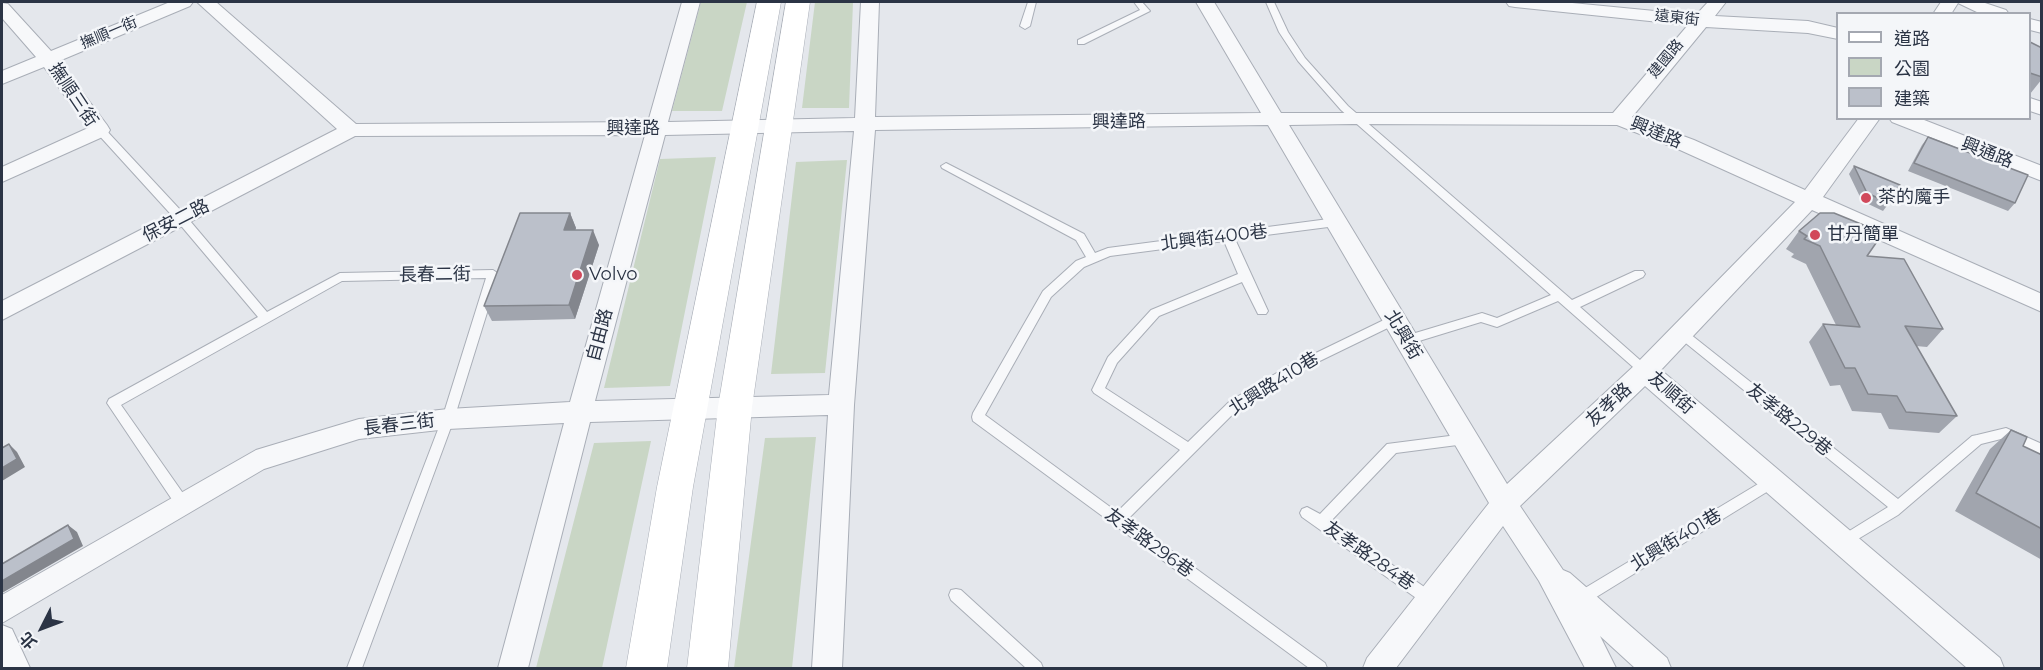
<!DOCTYPE html>
<meta charset="utf-8">
<style>
body{margin:0}
#map{position:relative;width:2043px;height:670px;overflow:hidden;background:#e4e7ec;font-family:Montserrat,"Noto Sans TC",sans-serif}
canvas{display:block}
.frame{position:absolute;inset:0;border:3px solid #2b3445;pointer-events:none}
.legend{position:absolute;left:1836px;top:12px;width:195px;height:108px;box-sizing:border-box;background:#f4f6f9;border:2px solid #a4a8b1;margin:0;padding:8px 10px;list-style:none;font-size:18px;color:#2b3445}
.legend li{display:flex;align-items:center;gap:12px;height:30px}
.legend b{width:30px;border:2px solid #a4a8b1}
.north{position:absolute;left:12px;top:598px;width:60px;height:60px;-webkit-text-stroke:4px #f4f6f9;paint-order:stroke;rotate:228deg;font-size:16px;font-weight:700;line-height:24px;text-align:center;color:#2b3445}
.north::after{content:'';display:block;margin:auto;width:21px;height:27px;background:#2b3445;clip-path:polygon(50% 0,100% 100%,50% 72%,0 100%)}
</style>
<div id="map">
<canvas width="2043" height="670"></canvas>
<div class="frame"></div>
<ul class="legend">
<li><b style="height:8px;background:#fff"></b>道路</li>
<li><b style="height:16px;background:#c9d6c5"></b>公園</li>
<li><b style="height:16px;background:#bbc0ca"></b>建築</li>
</ul>
<div class="north">北</div>
</div>
<script>
const g = document.querySelector('canvas').getContext('2d');
g.lineJoin = 'round';
function paint(path, color) {
  g.fillStyle = color;
  g.fill(path, 'evenodd');
}
function strokePath(path, color, width, dash) {
  g.strokeStyle = color;
  g.lineWidth = width;
  g.lineCap = dash ? 'butt' : 'round';
  g.setLineDash(dash || []);
  g.stroke(path);
}
function label(font, color, halo, rows, align = 'center') {
  g.font = font + ' Montserrat,"Noto Sans TC",sans-serif';
  g.lineWidth = 5;
  g.setLineDash([]);
  g.textBaseline = 'middle';
  g.strokeStyle = halo;
  g.fillStyle = color;
  for (const [text, x, y, turn = 0] of rows) {
    g.save();
    g.translate(x, y);
    g.rotate((+turn || 0) * Math.PI / 180);
    g.textAlign = isNaN(turn) ? turn : align;
    if (halo) g.strokeText(text, 0, 0);
    g.fillText(text, 0, 0);
    g.restore();
  }
}
paint(new Path2D(`
 M701 2H747L722 111H672Z
 M815 2H853L849 108H802Z
 M716 157 670 386 604 388 660 159Z
 M847 160 825 373 771 374 796 162Z
 M816 437 792 668H734L765 438Z
 M651 441 602 668H536L594 443Z`), '#c9d6c5');
const lane = new Path2D(`
 M1028 2H1036L1030 26 1025 29 1020 26Z
 M1134 2H1142L1150 11 1084 44H1078V40L1140 10Z
 M1266 2H1274L1288 32 1305 58 1348 106 1572 300 1635 271H1643L1645 274 1643 277 1580 307 1649 368 1651 371 1649 374H1641L1558 301 1497 327 1481 322 1406 345 1402 343 1400 340 1402 337 1482 313 1497 318 1551 295 1341 110 1298 61 1279 32Z
 M100 127 104 128 185 215 267 312 340 273 493 270 499 274 454 419 362 668H347L442 419 486 278 342 281 121 405 187 499 189 503 187 507 182 509 177 507 107 403 109 399 258 317 177 221 96 132 95 130Z
 M946 163 1084 234 1095 253 1108 248 1336 218 1340 219 1341 222 1340 225 1336 226 1235 239 1268 311 1266 314H1258L1242 282 1159 316 1117 363 1105 388 1188 442 1230 401 1285 368 1390 317H1398L1400 320 1398 323 1293 374 1238 409 1128 519 1325 663 1327 668H1309L973 421 972 417 973 413 1043 291 1076 261 1086 257 1076 240 942 168 941 166ZM1224 241 1238 274 1151 310 1108 357 1092 390 1094 393 1180 450 1117 512 985 415 1051 297 1084 267 1110 256Z
 M1681 328 1685 330 1898 499 1972 436 1977 435 2006 428 2042 444V455L2005 438 1981 444 1898 515 1843 548 1838 546 1836 542 1838 538 1888 507 1677 336 1675 333 1677 330Z
 M1465 434 1470 435 1471 439 1470 443 1465 444 1396 453 1330 522 1436 595 1438 600 1436 605 1431 607 1426 605 1302 517 1300 513 1302 509 1307 507 1320 514 1387 444Z
 M1773 475 1778 477 1780 481 1778 485 1585 604 1580 606 1575 604 1573 599 1575 594Z
 M956 589 961 590 1041 663 1043 668H1026L951 600 949 595 951 590Z`);
const street = new Path2D(`
 M170 2H193L190 6 59 61 107 125 110 130 107 135 2 182V167L88 128 44 67 2 84V71L36 57 2 18V3L8 4 51 51Z
 M197 2H216L356 124 648 122 682 2H700L668 122 855 118 861 2H879L875 117 1261 113 1196 2H1214L1281 113H1613L1688 25 1515 7 1509 6 1506 2H1562L1696 15 1708 2H1726L1715 16 1808 21 1838 28V39L1808 33 1706 27 1632 117 1694 140 1805 190 1859 118H1880L1823 197 2042 294V312L1812 210 1661 370 2000 658 2004 668H1967L1645 386 1520 506 1563 570 1570 573 1667 658 1671 668H1635L1600 636 1616 668H1585L1539 581 1503 526 1396 668H1363L1367 658 1489 503 1268 125 875 130 854 405 842 668H812L828 415 590 422 528 668H498L564 423 448 429 359 439 264 469 2 623V595L256 450 359 419 448 409 570 402 645 135 355 136 2 320V301L337 129ZM1353 124 1617 125 1680 150 1795 202 1636 364 1507 484 1289 125ZM854 131 829 395 595 401 665 135Z
 M1941 2H1982L2006 10 2009 14H1981L1958 3 1951 14H1933Z
 M2030 19 2042 22V33L2030 30Z
 M2030 98 2042 102V115L2030 111Z
 M1889 118H1919L2042 166V181L1892 122Z
 M2 625 12 629 30 668H2Z`);
const secondary = new Path2D(`
 M757 2H781L693 487 667 668H626L657 487Z
 M786 2H810L752 407 728 668H687L718 407Z`);
strokePath(lane, '#a9aeb7', 2);
strokePath(street, '#a9aeb7', 2);
strokePath(secondary, '#a9aeb7', 1);
paint(lane, '#f7f8fa');
paint(street, '#f7f8fa');
paint(secondary, '#fff');
paint(new Path2D(`
 M2030 42 2042 48V79L2030 94Z
 M1928 137 2015 203 2008 211 1908 171 1922 145Z
 M1854 166 1889 203 1883 211 1862 201 1849 174Z
 M570 213 576 228 575 230 599 245 575 319 492 321 484 306Z
 M1799 231 1867 256 1943 329 1927 347 1916 346 1957 416 1939 433 1889 429 1881 413 1852 411 1840 385 1830 386 1809 342 1823 324 1836 325 1806 264 1791 257 1794 254 1786 249Z
 M2011 430 2023 446 2042 455V560L1955 511 1990 449Z`), '#a1a5ae');
paint(new Path2D(`
 M570 213 576 228 570 245 564 230Z
 M593 230 599 245 575 319 569 305Z
 M9 444 17 452 25 467 2 481V468Z
 M68 525 77 532 83 546 2 593V581Z`), '#83868d');
const building = new Path2D(`
 M2030 42 2042 48V77L2030 73Z
 M1928 137 2028 175 2015 203 1914 163Z
 M1854 166 1900 185 1889 203 1867 193Z
 M520 213H570L564 230H593L569 305 484 306Z
 M1820 213H1834L1883 233 1867 256 1904 259 1943 329 1905 326 1957 416 1906 412 1897 396 1868 394 1855 368H1845L1823 324 1860 327 1820 246 1804 239 1807 236 1799 231Z
 M2011 430 2027 437 2023 446 2042 455V529L1976 493Z
 M9 444 17 459 2 468V448Z
 M68 525 74 539 2 581V564Z`);
paint(building, '#bbc0ca');
strokePath(building, '#83868d', 1.5);
for (const [x, y, r, color] of [
 [1866,198,6,"#d1495b"],
 [1815,235,6,"#d1495b"],
 [577,275,6,"#d1495b"]
]) {
  const dot = new Path2D();
  dot.arc(x, y, r, 0, 2 * Math.PI);
  g.fillStyle = color;
  g.fill(dot);
  strokePath(dot, '#f4f6f9', 2);
}
label('15px', '#2b3445', '#f4f6f9', [
 ["遠東街",1677,18,6],
 ["撫順一街",109,33,-23],
 ["建國路",1666,59,-50]
]);
label('18px', '#2b3445', '#f4f6f9', [
 ["撫順三街",73,95,56],
 ["興達路",1119,122,-1],
 ["興達路",633,129],
 ["興達路",1656,133,22],
 ["興通路",1987,153,21],
 ["保安二路",176,221,-27],
 ["北興街400巷",1214,238,-7],
 ["長春二街",435,275,-1],
 ["自由路",600,335,-75],
 ["北興街",1403,335,59],
 ["北興路410巷",1274,384,-32],
 ["友順街",1671,393,41],
 ["友孝路",1609,405,-43],
 ["友孝路229巷",1789,420,39],
 ["長春三街",399,425,-7],
 ["北興街401巷",1676,540,-31],
 ["友孝路296巷",1149,543,36],
 ["友孝路284巷",1369,556,35]
]);
label('18px', '#2b3445', '#f4f6f9', [
 ["茶的魔手",1878,198],
 ["甘丹簡單",1827,235],
 ["Volvo",589,275]
], 'left');
</script>
